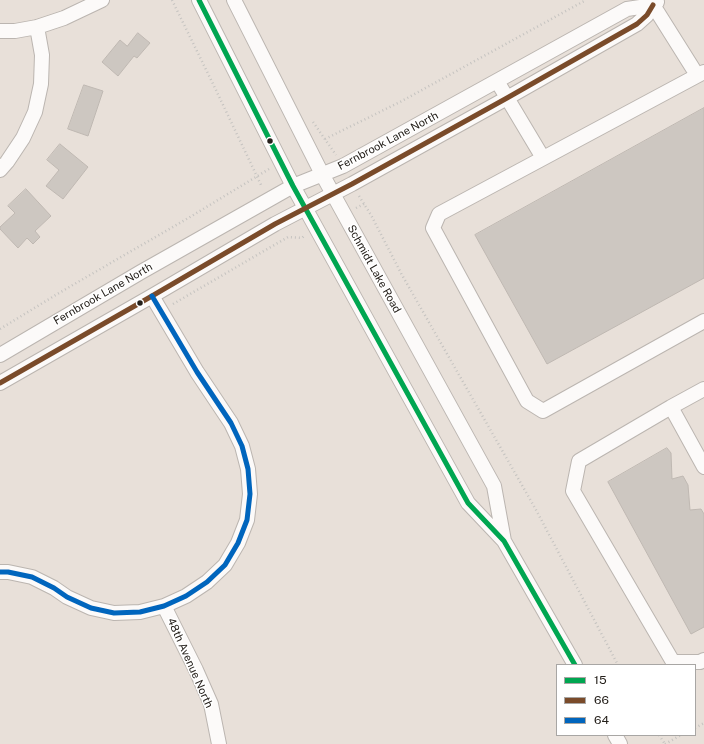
<!DOCTYPE html>
<style>
body{margin:0}
#map{position:relative;width:704px;height:744px;overflow:hidden;background:#e8e0d9;font-family:"Public Sans",sans-serif}
canvas{display:block}
.legend{position:absolute;left:556px;top:664px;width:140px;height:72px;box-sizing:border-box;background:#fff;border:1px solid #a8a6a4;margin:0;padding:5px 7px;list-style:none;font-size:12px;color:#25201b}
.legend li{display:flex;align-items:center;gap:8px;height:20px}
.legend b{width:20px;border:1px solid #a8a6a4}
</style>
<div id="map">
<canvas width="704" height="744"></canvas>
<ul class="legend">
<li><b style="height:5px;background:#00a651"></b>15</li>
<li><b style="height:5px;background:#7a4b2a"></b>66</li>
<li><b style="height:5px;background:#0065bd"></b>64</li>
</ul>
</div>
<script>
const g = document.querySelector('canvas').getContext('2d');
g.lineJoin = 'round';
function paint(path, color) {
  g.fillStyle = color;
  g.fill(path, 'evenodd');
}
function strokePath(path, color, width, dash) {
  g.strokeStyle = color;
  g.lineWidth = width;
  g.lineCap = dash ? 'butt' : 'round';
  g.setLineDash(dash || []);
  g.stroke(path);
}
function label(font, color, halo, rows, align = 'center') {
  g.font = font + ' "Public Sans",sans-serif';
  g.lineWidth = 3;
  g.setLineDash([]);
  g.textBaseline = 'middle';
  g.strokeStyle = halo;
  g.fillStyle = color;
  for (const [text, x, y, turn = 0] of rows) {
    g.save();
    g.translate(x, y);
    g.rotate((+turn || 0) * Math.PI / 180);
    g.textAlign = isNaN(turn) ? turn : align;
    if (halo) g.strokeText(text, 0, 0);
    g.fillText(text, 0, 0);
    g.restore();
  }
}
const building = new Path2D(`
 M138 33 150 43 137 58 134 56 118 76 102 62 120 40 127 46Z
 M84 85 103 91 88 136 68 129Z
 M704 108V278L547 364 475 235Z
 M60 144 88 167 63 199 46 186 59 170 47 160Z
 M26 189 51 216 35 231 40 237 33 244 27 238 18 248 0 229V227L15 213 8 206Z
 M667 448 671 453 672 479 683 476 688 485 690 510 701 509 704 514V627L691 634 608 482Z`);
paint(building, '#cdc7c1');
strokePath(building, '#bfb8b2', 1);
const minor = new Path2D(`
 M199 0 293 186 468 503 504 541 575 665
 M234 0 322 174 494 486 504 541
 M653 5 697 75
 M0 31H15L37 27 64 18 102 0
 M704 72 439 214 433 228 527 401 543 411 704 321
 M497 81 543 158
 M0 170 7 162 23 138 35 112 41 84 42 55 37 27
 M0 355 141 272 293 186 343 166 627 9 653 5 657 2
 M0 383 152 296 275 224 352 184 507 98 637 24 647 15 653 5
 M704 389 671 407 579 461 573 491 673 662H700L704 660
 M671 407 704 467
 M0 572H8L32 577 54 588 67 597 91 608 114 613 140 612 164 606 186 596 207 582 225 565 238 543 247 520 250 494 248 469 242 446 231 423 197 372 152 296
 M164 606 196 670 211 704 219 744
 M615 735 620 744`);
strokePath(minor, '#bbb5b0', 16);
strokePath(new Path2D(`
 M172 0 215 88 262 187
 M313 122 336 155
 M325 139 400 102 586 0
 M359 196 371 215 402 275 535 508 618 665
 M356 208 364 204
 M173 304 288 237 302 238 305 235
 M0 329 59 293 190 217 269 169
 M695 728 704 723
 M659 735 665 744
 M665 744 681 735`), '#c5c3c0', 2.5, [1, 3]);
strokePath(minor, '#fcfaf9', 14);
strokePath(new Path2D(`
 M199 0 293 186 468 503 504 541 575 665`), '#00a651', 5);
strokePath(new Path2D(`
 M0 383 152 296 275 224 352 184 507 98 637 24 647 15 653 5`), '#7a4b2a', 5);
strokePath(new Path2D(`
 M0 572H8L32 577 54 588 67 597 91 608 114 613 140 612 164 606 186 596 207 582 225 565 238 543 247 520 250 494 248 469 242 446 231 423 197 372 152 296`), '#0065bd', 5);
for (const [x, y, r, color] of [
 [270,141,3.5,"#25201b"],
 [140,303,3.5,"#25201b"]
]) {
  const dot = new Path2D();
  dot.arc(x, y, r, 0, 2 * Math.PI);
  g.fillStyle = color;
  g.fill(dot);
  strokePath(dot, '#fff', 1.5);
}
label('11px', '#25201b', '#fff', [
 ["Fernbrook Lane North",388,141,-28],
 ["Schmidt Lake Road",374,269,61],
 ["Fernbrook Lane North",103,294,-30],
 ["48th Avenue North",190,663,66]
]);
</script>
